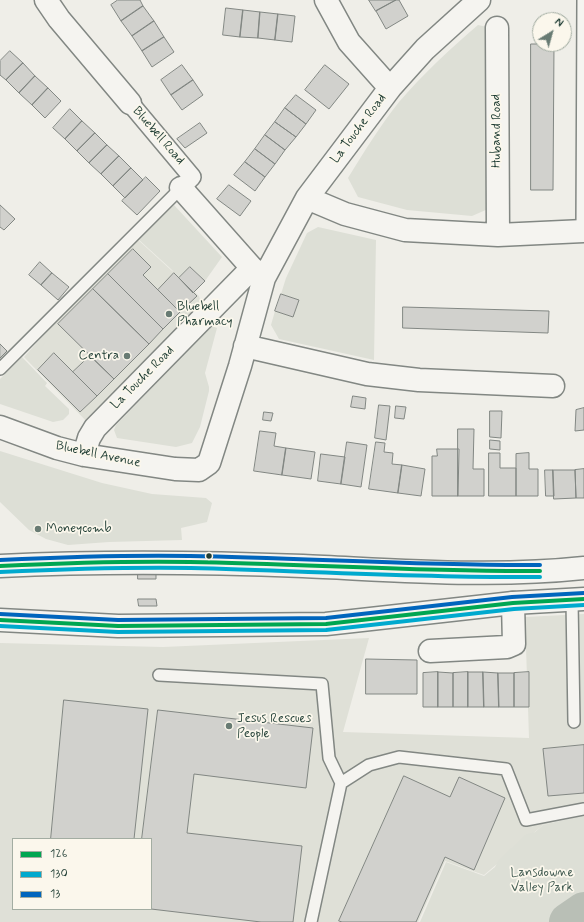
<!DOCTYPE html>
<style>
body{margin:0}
#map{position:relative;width:584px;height:922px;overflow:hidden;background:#efeee8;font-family:Mynerve,sans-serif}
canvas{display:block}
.legend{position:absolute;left:12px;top:838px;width:140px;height:72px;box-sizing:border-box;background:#fbf7ec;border:1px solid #a3ada2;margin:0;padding:5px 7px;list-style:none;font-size:12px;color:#1f3d34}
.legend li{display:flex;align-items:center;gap:8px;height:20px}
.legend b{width:20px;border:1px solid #a3ada2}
.north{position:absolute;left:532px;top:12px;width:40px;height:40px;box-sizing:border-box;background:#fbf7ec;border:1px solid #a3ada2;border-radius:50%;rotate:37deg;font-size:11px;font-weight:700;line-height:16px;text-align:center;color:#1f3d34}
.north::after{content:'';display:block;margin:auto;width:14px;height:18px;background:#687b73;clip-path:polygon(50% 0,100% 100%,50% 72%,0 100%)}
</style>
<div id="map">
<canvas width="584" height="922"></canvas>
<ul class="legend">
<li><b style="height:5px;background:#00a651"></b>126</li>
<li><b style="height:5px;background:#00a9ce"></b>130</li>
<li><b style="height:5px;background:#0065bd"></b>13</li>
</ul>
<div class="north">N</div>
</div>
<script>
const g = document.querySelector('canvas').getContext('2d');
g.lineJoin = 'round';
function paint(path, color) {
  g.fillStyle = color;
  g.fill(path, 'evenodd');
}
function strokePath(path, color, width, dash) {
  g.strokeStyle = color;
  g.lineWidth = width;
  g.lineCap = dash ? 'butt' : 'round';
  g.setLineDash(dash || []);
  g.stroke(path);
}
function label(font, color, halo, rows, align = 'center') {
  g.font = font + ' Mynerve,sans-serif';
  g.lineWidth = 3.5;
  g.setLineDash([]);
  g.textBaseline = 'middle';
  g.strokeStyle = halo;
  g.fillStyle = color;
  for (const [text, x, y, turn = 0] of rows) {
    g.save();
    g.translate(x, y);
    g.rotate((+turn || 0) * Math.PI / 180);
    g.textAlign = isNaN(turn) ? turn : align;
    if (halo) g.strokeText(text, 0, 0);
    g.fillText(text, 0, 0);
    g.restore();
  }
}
paint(new Path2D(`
 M136 238 171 270 175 273 199 296 205 317 91 426 24 357 57 320Z
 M584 614V814L543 825 484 875 445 861 418 922H0V643L163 647 369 638 343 732 529 738 525 617ZM13 839H151V909H13Z`), '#dfe0d7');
paint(new Path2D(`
 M478 25 487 27 488 209 472 216 407 210 358 197 348 178C364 152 380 126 399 102 423 74 450 49 478 25Z
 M174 205 222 257 205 281 190 267 179 278 171 269 138 239Z
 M318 227 376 240 374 360 279 339 271 325 275 311 293 317 299 300 281 294 286 278 307 233Z
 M211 326 217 328 205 373 209 387V391L200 427 192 443 176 447 117 438 114 430 116 425Z
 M22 357 47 383 45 386 69 409V414L63 420 53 422 0 404V379Z
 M0 451 102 483 152 494 206 498 212 503 207 522 181 528 182 540 109 542 68 545 46 539 29 530 0 502Z
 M584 815V922H420L446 862 484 876 495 867 498 861 527 834 535 832 543 825Z`), '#dddfd6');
strokePath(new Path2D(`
 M568 922 584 911`), '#b9bfb6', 38);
const building = new Path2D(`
 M118 0H140L143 6 121 21 111 5Z
 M369 0H396L376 11Z
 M396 0H399L408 16 386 29 376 11Z
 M143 6 154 21 132 36 121 21Z
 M226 8 243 10 240 37 223 35Z
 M243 10 260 12 258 38 240 37Z
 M260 12 278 14 275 40 258 38Z
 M278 14 295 16 292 42 275 40Z
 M154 21 164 37 142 51 132 36Z
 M164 37 174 52 152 67 142 51Z
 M531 44H554L553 190H531Z
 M10 51 23 63 6 80 0 75V61Z
 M23 63 35 76 19 93 6 80Z
 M182 65 193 80 171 95 161 80Z
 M325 65 349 84 329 109 305 90Z
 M35 76 48 88 32 105 19 93Z
 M193 80 203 95 182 110 171 95Z
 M48 88 61 101 45 118 32 105Z
 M296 95 316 110 306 124 285 108Z
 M285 108 306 124 296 137 275 122Z
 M70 109 82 121 65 139 53 128Z
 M82 121 95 133 77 151 65 139Z
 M275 122 296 137 285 150 265 135Z
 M200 123 207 133 185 148 177 139Z
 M95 133 107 145 89 163 77 151Z
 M265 135 285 150 275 164 255 149Z
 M107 145 119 156 101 174 89 163Z
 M255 149 275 164 265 177 245 162Z
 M119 156 131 168 113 186 101 174Z
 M245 162 265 177 255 191 234 175Z
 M131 168 143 180 125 198 113 186Z
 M146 177 160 191 137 215 122 201Z
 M229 185 251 201 240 216 217 199Z
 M0 205 15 219 4 230 0 227Z
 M133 249 151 267 143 275 180 312 163 329 108 274Z
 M40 262 52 273 41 285 29 275Z
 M190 267 205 281 193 293 179 278Z
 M52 273 69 287 58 300 41 285Z
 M174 273 197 296 180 312 158 290Z
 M108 274 163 329 149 344 93 289Z
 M93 289 149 344 114 379 58 324Z
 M281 294 299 300 293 317 275 311Z
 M403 307 549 311 548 333 403 328Z
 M0 344 7 351 0 358Z
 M54 353 97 396 80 412 38 370Z
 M90 356 114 379 97 396 73 372Z
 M353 396 366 398 365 409 351 407Z
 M379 405 390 406 386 440 375 438Z
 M396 406 406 407 404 419 395 418Z
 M584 408V430L575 431 576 410Z
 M490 411H502L501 438 490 437Z
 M264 412 273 413 271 421 263 420Z
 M458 429H474L473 469H484V496H458Z
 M260 431 276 433 274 446 286 448 282 475 254 471Z
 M490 440 500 441V450L490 449Z
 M347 442 367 445 361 487 341 484Z
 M376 442 385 443 384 452 393 453 392 464 402 465 398 493 369 489Z
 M286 448 315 452 311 479 282 475Z
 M437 449H459L458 496H432V456H437Z
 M489 453H500V468H516V496H489Z
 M529 453V469H538V496H516V454Z
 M321 454 345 457 341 484 318 481Z
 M402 465 425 469 421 496 398 493Z
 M584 469V498H576L575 470Z
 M545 470H553L554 496H546Z
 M553 470H575L576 498 554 499Z
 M138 571 156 572V579H138Z
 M138 599H156L157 606H139Z
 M366 659 417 660V694H366Z
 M438 672V707H423V673Z
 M438 672 453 673V707H438Z
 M468 672V707H453V673Z
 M468 672H483L484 707H468Z
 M483 672 498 673 499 707H484Z
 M529 672V707H514V673Z
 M498 673H514V707H499Z
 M64 700 148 709 134 839H51Z
 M158 710 313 728 306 788 194 774 187 833 302 846 293 922H261L151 909V839H142Z
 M584 745V793L548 796 543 749Z
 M404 776 450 797 459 777 505 798 474 870 445 857 416 922H342L339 921Z`);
paint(building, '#d1d1cd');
strokePath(building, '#828783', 1);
const service = new Path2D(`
 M582 231 583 0
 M0 369 181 188
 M572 601 574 722
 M159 675 322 684 329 758 341 783 311 922
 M341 783 369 765 399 757 506 769 526 820 584 809`);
const pedestrian = new Path2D(`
 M130 103 192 177 181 188`);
const minor = new Path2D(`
 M46 0 59 19 130 103
 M326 0 349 42 390 88
 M497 28 498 235
 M181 188 252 268
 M307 198 345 214 405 230 498 235 584 231
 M245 346 367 374 419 380 553 386
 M0 427 57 448 84 455 175 469 199 470 209 463 240 366 264 278 307 198 390 88 425 49 479 0
 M84 455 89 438 95 428 252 268 264 278
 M430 651 507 647 514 644 513 603`);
const secondary = new Path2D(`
 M0 566C101 561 202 562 303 566 396 570 491 578 584 568
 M0 620 118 626 326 624 513 603 584 599`);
strokePath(service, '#828783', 14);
strokePath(pedestrian, '#828783', 20);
strokePath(minor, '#828783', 25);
strokePath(secondary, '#828783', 25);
strokePath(service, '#f5f4f0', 11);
strokePath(pedestrian, '#f5f4f0', 17);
strokePath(minor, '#f5f4f0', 22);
strokePath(secondary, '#f5f4f0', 22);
strokePath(new Path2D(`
 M0 566C63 563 127 561 190 562 307 564 423 572 540 571
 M0 620 118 626 326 624 513 603 584 599`), '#00a651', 4);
strokePath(new Path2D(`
 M0 572C64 569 128 567 191 568 308 571 424 578 540 577
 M0 626 118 632 326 630 514 609 584 605`), '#00a9ce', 4);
strokePath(new Path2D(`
 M0 560C63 557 127 555 190 556 307 558 423 566 540 565
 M0 614 118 620 326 618 512 597 584 593`), '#0065bd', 4);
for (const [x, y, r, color] of [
 [169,314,4,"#687b73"],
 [127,356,4,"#687b73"],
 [38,529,4,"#687b73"],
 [209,556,3.5,"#1f3d34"],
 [229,726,4,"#687b73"]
]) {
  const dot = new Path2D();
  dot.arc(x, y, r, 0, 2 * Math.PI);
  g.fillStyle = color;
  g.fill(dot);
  strokePath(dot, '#fbf7ec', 1.5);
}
label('13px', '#1f3d34', '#fbf7ec', [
 ["La Touche Road",359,129,-53],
 ["Huband Road",497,131,-90],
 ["Bluebell Road",158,136,49],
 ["La Touche Road",143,378,-45],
 ["Bluebell Avenue",98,455,12]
]);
label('13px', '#1f3d34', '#fbf7ec', [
 ["Bluebell",177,307],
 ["Pharmacy",177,322],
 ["Centra",119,356,"right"],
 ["Moneycomb",46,529],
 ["Jesus Rescues",237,719],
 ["People",237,734]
], 'left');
label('13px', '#425b52', '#fbf7ec', [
 ["Lansdowne",542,873],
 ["Valley Park",542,888]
]);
</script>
